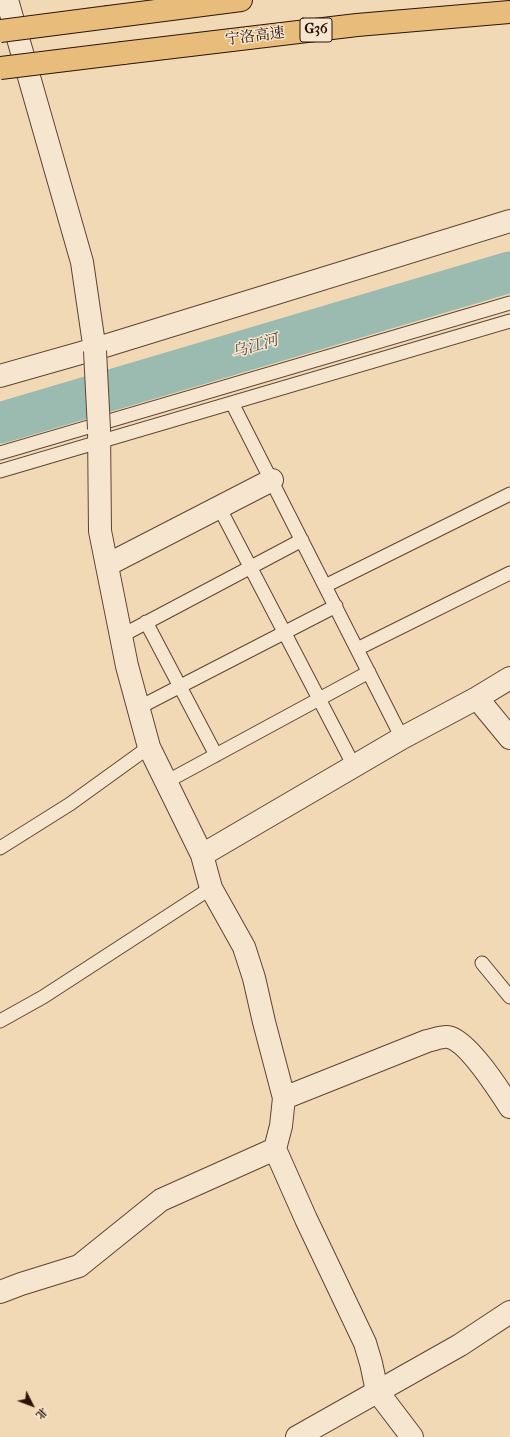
<!DOCTYPE html>
<meta charset="utf-8">
<style>
body{margin:0}
#map{position:relative;width:510px;height:1437px;overflow:hidden;background:#f1d9b5;font-family:"IM FELL French Canon","Noto Serif SC",serif}
canvas{display:block}
.north{position:absolute;left:12px;top:1385px;width:40px;height:40px;-webkit-text-stroke:3px #f6e6cf;paint-order:stroke;rotate:132deg;font-size:11px;font-weight:700;line-height:16px;text-align:center;color:#2d1306}
.north::after{content:'';display:block;margin:auto;width:14px;height:18px;background:#2d1306;clip-path:polygon(50% 0,100% 100%,50% 72%,0 100%)}
</style>
<div id="map">
<canvas width="510" height="1437"></canvas>
<div class="north">北</div>
</div>
<script>
const g = document.querySelector('canvas').getContext('2d');
g.lineJoin = 'round';
function strokePath(path, color, width, dash) {
  g.strokeStyle = color;
  g.lineWidth = width;
  g.lineCap = dash ? 'butt' : 'round';
  g.setLineDash(dash || []);
  g.stroke(path);
}
function label(font, color, halo, rows, align = 'center') {
  g.font = font + ' "IM FELL French Canon","Noto Serif SC",serif';
  g.lineWidth = 3;
  g.setLineDash([]);
  g.textBaseline = 'middle';
  g.strokeStyle = halo;
  g.fillStyle = color;
  for (const [text, x, y, turn = 0] of rows) {
    g.save();
    g.translate(x, y);
    g.rotate((+turn || 0) * Math.PI / 180);
    g.textAlign = isNaN(turn) ? turn : align;
    if (halo) g.strokeText(text, 0, 0);
    g.fillText(text, 0, 0);
    g.restore();
  }
}
strokePath(new Path2D(`
 M0 423 510 272`), '#9bbab0', 41);
const lane = new Path2D(`
 M232 403 402 738
 M0 453 510 303
 M0 471 510 321
 M219 507 354 766
 M325 586 510 494
 M146 622 216 755
 M121 636 302 540
 M357 649 510 573
 M138 708 336 606
 M166 782 369 672
 M0 848 70 804 149 747
 M482 963 510 997
 M0 1021 43 997 211 888`);
const street = new Path2D(`
 M7 0 82 262 95 351
 M0 376 95 349 510 221
 M99 429 100 531 127 666 149 747 202 855 211 888 244 947 254 978 264 1022 284 1098 281 1126 275 1149 306 1219 365 1343 371 1363 377 1391 412 1437
 M107 565 272 480
 M477 698 510 738
 M202 855 402 738 477 698 510 678
 M284 1098 427 1041C433 1040 442 1036 448 1037 467 1040 499 1090 510 1107
 M0 1292 21 1284 79 1266 161 1200 275 1149
 M297 1437 460 1345 510 1312`);
const highway = new Path2D(`
 M109 17 241 0
 M123 53 357 25 510 12`);
strokePath(lane, '#5e4432', 15);
strokePath(street, '#5e4432', 24);
strokePath(highway, '#2d1306', 24);
strokePath(lane, '#f6e6cf', 13);
strokePath(street, '#f6e6cf', 22);
strokePath(highway, '#e8bc7a', 22);
const streetBridge = new Path2D(`
 M95 351 99 429`);
const highwayBridge = new Path2D(`
 M0 31 109 17
 M0 68 123 53`);
strokePath(streetBridge, '#5e4432', 24, []);
strokePath(highwayBridge, '#2d1306', 24, []);
strokePath(streetBridge, '#f6e6cf', 22);
strokePath(highwayBridge, '#e8bc7a', 22);
for (const [x, y, w] of [
 [316,30,32]
]) {
  const box = new Path2D();
  box.roundRect(x - w / 2, y - 12, w, 24, 3);
  g.fillStyle = '#f6e6cf';
  g.fill(box);
  strokePath(box, '#2d1306', 1);
}
label('bold 14px', '#2d1306', null, [
 ["G36",316,30]
]);
label('15px', '#2d1306', '#f6e6cf', [
 ["宁洛高速",255,37,-7]
]);
label('italic 16px', '#544d42', '#f6e6cf', [
 ["乌江河",255,347,-16]
]);
</script>
